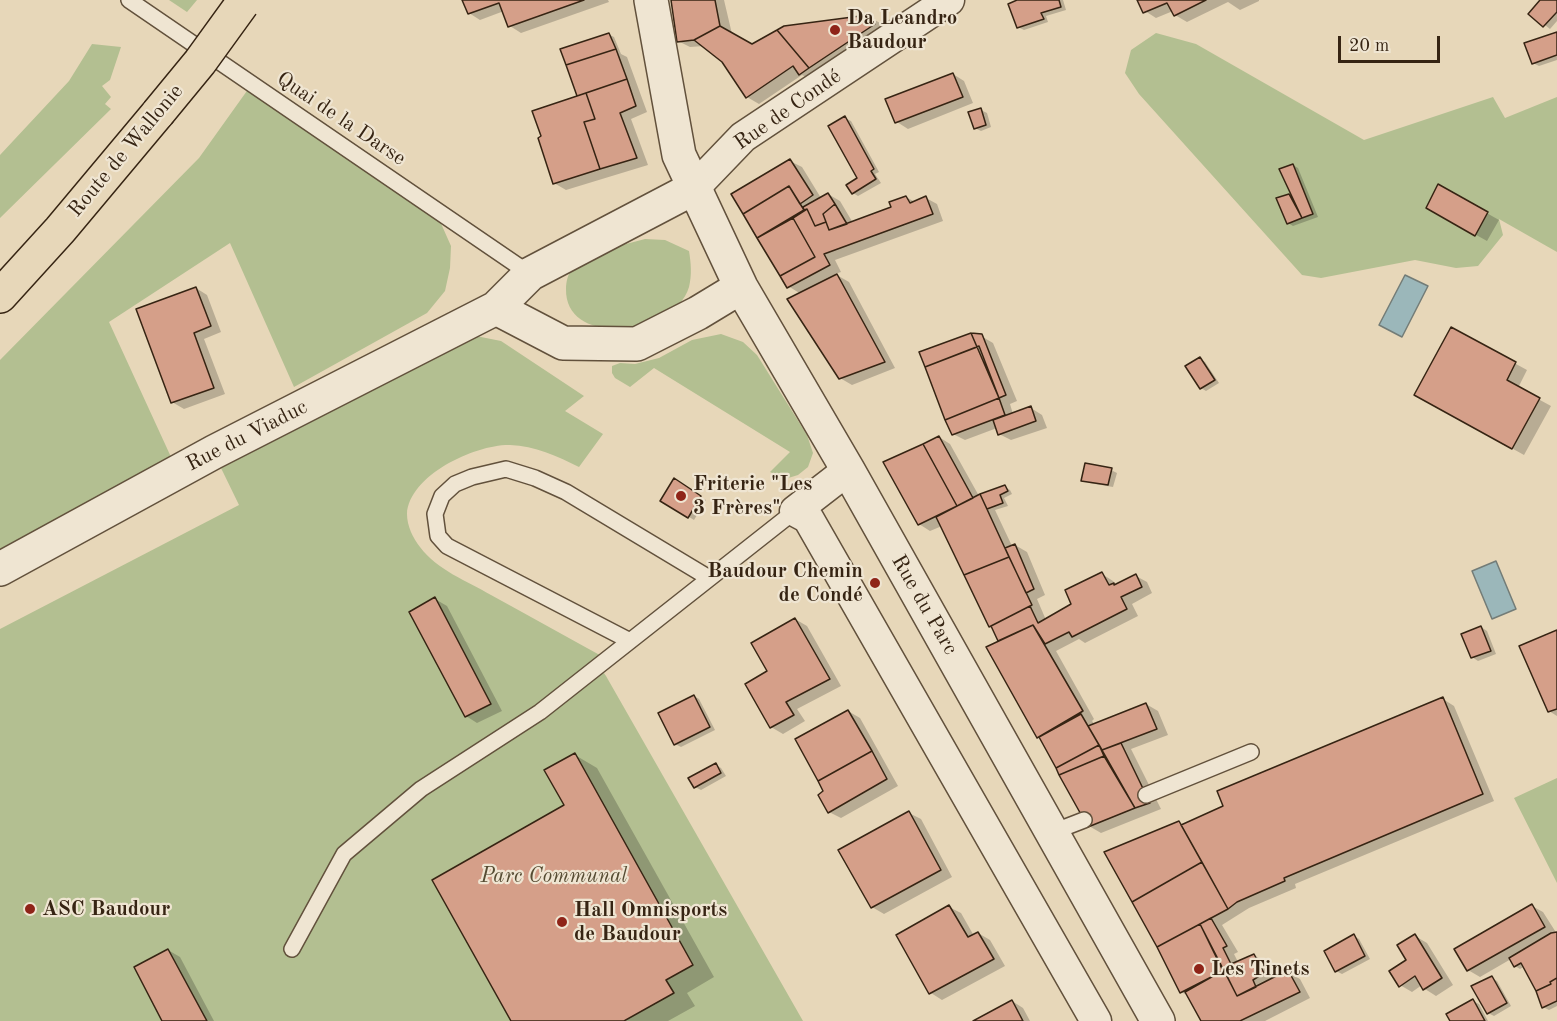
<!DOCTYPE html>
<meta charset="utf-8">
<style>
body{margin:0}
#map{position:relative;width:1557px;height:1021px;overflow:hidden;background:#e7d7b9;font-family:"Old Standard TT",serif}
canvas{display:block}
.scale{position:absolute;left:1338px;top:36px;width:102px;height:27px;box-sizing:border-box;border:3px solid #362413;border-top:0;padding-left:8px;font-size:18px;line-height:21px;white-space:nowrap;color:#362413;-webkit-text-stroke:4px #efe5d2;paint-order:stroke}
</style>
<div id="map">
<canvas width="1557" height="1021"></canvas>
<div class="scale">20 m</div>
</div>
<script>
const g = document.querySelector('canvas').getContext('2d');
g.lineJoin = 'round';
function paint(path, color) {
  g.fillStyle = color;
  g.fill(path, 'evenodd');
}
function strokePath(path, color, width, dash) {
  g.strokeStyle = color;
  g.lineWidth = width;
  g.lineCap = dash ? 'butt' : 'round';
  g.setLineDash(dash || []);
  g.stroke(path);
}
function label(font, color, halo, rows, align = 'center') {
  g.font = font + ' "Old Standard TT",serif';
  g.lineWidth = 4.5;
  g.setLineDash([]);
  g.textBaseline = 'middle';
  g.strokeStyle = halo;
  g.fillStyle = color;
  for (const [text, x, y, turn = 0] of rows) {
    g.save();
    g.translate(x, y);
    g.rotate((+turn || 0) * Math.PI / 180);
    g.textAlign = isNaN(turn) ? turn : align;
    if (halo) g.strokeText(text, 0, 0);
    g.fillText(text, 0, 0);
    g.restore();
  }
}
paint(new Path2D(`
 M169 0H197L187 12Z
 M1156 33 1196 44 1364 140 1493 97 1505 118 1557 97V252L1499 219 1503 235 1478 266 1456 268 1415 260 1321 278 1302 275 1139 94 1125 73 1131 50Z
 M92 44 121 47 110 80 102 86 111 97 105 104 111 109 0 218V155L69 81Z
 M249 88 439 219 451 246 450 268 445 291 427 313 294 387 230 243 109 322 171 457 0 549V360L199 158Z
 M645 239 665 240 689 251C691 263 692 275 689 287 675 335 565 349 566 289 566 282 568 273 573 268 593 251 620 246 645 239Z
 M721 334 743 342 757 355 807 435 813 453 808 467 798 475 785 479 770 472 790 452 654 368 630 387 615 378 612 373V366L620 363 635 364 659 358 692 340Z
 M471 335 501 341 584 396 565 411 603 434 579 467C557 456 535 446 510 445 476 444 409 475 407 514 407 526 413 538 420 547 437 570 467 581 491 595 530 616 568 638 607 659L599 666 606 676 803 1021H0V629L239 505 221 468 452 342Z
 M1557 778V883L1514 798Z`), '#b3bf91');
const water = new Path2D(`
 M1405 275 1428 286 1402 337 1379 325Z
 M1496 561 1516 609 1492 619 1472 571Z`);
paint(water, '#9bb7ba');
strokePath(water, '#737c77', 1.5);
paint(new Path2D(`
 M464 0H608L609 2 521 33 510 26 504 11 480 20 469 13Z
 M672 0H724L732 34 752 46 868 16 880 23 886 31 812 80 802 75 759 104 747 97 723 61 704 46 690 47 678 41Z
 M1021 0H1063L1066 10 1046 16 1048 22 1024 30 1018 27Z
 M1139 0H1259V1L1240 10 1228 2 1187 22 1175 15 1173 11 1156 18 1145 11Z
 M1542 0H1557V21L1550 29 1530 13Z
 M608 34 614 37 621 54 627 57 647 112 631 119 648 165 566 190 554 183 579 97 567 64Z
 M1557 34V60L1539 66 1533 63Z
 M953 74 964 81 973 103 908 129 897 122 887 100Z
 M981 110 987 113 991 127 981 131 975 128Z
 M845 118 851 121 879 172 875 174 881 183 858 196 853 193 859 178Z
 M790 161 802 167 821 198 828 194 840 201 853 223 893 208 906 197 915 202 926 198 937 204 943 221 835 260 841 272 835 274 849 282 895 368 852 385 840 378 801 294 788 286 733 195Z
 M1293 165 1298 168 1318 217 1293 226 1288 223 1278 199 1291 195 1281 170Z
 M1439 186 1499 220 1487 241 1428 208Z
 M196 288 207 295 221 332 204 339 225 394 184 409 172 402Z
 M1452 329 1527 370 1518 388 1551 406 1524 455 1416 395Z
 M971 334 981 336 993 343 1017 401 1010 404 1013 414 1031 408 1042 415 1047 428 1011 440 999 434 997 428 965 440 953 434Z
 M1200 359 1205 362 1219 383 1206 391 1201 388Z
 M939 437 950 444 979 496 1005 487 1010 490 1012 494 1004 498 1008 506 995 510 1012 546 1015 545 1027 552 1045 595 1037 599 1046 620 1073 605 1102 574 1113 581 1116 585 1136 576 1147 582 1152 593 1132 604 1138 616 1085 643 1079 639 1056 651 1094 719 1092 721 1095 725 1146 704 1158 711 1168 735 1131 749 1161 809 1101 833 1089 826 1042 738 1038 736 1000 641 991 626 942 526 930 531 919 524Z
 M1111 470 1117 473 1113 487 1089 483 1083 480Z
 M674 480 706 500 694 520 662 500Z
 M435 599 447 606 502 711 477 723 466 716Z
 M795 619 807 626 841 686 797 709 805 721 783 734 771 727Z
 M1481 627 1487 631 1496 654 1478 661 1472 657Z
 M1557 632V716L1549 711Z
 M694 696 699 699 715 730 681 747 675 744Z
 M1443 699 1454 706 1494 801 1295 884 1296 888 1249 908 1222 925 1238 952 1234 954 1238 962 1254 955 1265 962 1274 979 1288 972 1300 979 1310 998 1265 1021H1202L1189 996 1181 992 1159 946 1106 853 1179 823 1184 826Z
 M848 711 860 718 898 786 841 818 829 812Z
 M575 755 597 768 714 977 687 993 695 1006 668 1021H513L566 805Z
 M716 765 721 768 726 776 701 790 695 787Z
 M909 813 921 819 952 877 884 914 872 907Z
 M1532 906 1543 912 1557 934V1006L1549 1010 1543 1007 1538 990 1525 966 1520 969 1515 966 1511 959 1480 977 1468 970 1456 949Z
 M949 907 961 913 974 936 978 933 990 940 1005 966 942 1000 931 993Z
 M1354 936 1359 939 1370 959 1342 974 1336 971Z
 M1415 936 1427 943 1453 985 1436 996 1425 989 1422 985 1412 992 1400 985Z
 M168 950 180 957 214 1021H163Z
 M1491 978 1497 981 1511 1006 1494 1016 1488 1013 1473 986Z
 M1012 1001 1023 1008 1030 1021H976Z
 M1473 1001 1479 1004 1488 1021H1452Z`), '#0003');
const building = new Path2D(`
 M462 0H584L508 27 499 3 468 14Z
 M671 0H715L720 26 694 40 677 42Z
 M1017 0H1059L1061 7 1041 13 1044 19 1017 28 1008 4Z
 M1137 0H1206L1174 16 1167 3 1143 13Z
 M1540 0H1557V12L1543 27 1528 14Z
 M868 15 875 24 809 68 777 30 784 26Z
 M720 26 752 44 777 30 809 68 799 75 793 66 746 98 722 62 694 40Z
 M1557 32V55L1532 64 1524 43Z
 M609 33 616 49 566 65 560 49Z
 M616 49 627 79 577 96 566 65Z
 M953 73 963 97 895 123 885 99Z
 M627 79 636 106 620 113 637 158 600 169 584 122 595 119 586 93Z
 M586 93 595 119 584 122 600 169 553 184 538 138 541 136 532 111Z
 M981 108 986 125 974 129 968 112Z
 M845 116 874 169 871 171 876 179 852 194 846 185 857 178 828 126Z
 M790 159 813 195 800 204 789 186 743 214 731 194Z
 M1293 164 1313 214 1302 218 1279 169Z
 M1438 184 1488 212 1475 236 1426 208Z
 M789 186 804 210 757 238 743 214Z
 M828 193 835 204 823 214 826 222 815 226 807 209 804 210 803 207Z
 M1289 194 1302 218 1287 224 1276 198Z
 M906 196 910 203 926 196 933 214 824 254 830 265 787 288 780 276 815 257 793 218 807 209 815 226 826 222 829 230 891 207 889 202Z
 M835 204 847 224 829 230 823 214Z
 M793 218 815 257 780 276 757 238Z
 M837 274 885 362 839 379 787 299Z
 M196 287 211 326 194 333 214 388 171 403 136 309Z
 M1451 327 1516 362 1507 380 1540 398 1512 449 1414 395Z
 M971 333 977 347 925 367 919 352Z
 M971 333 982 334 1006 395 999 398Z
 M979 346 999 398 945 420 925 367Z
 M1200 357 1215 380 1200 389 1185 366Z
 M999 398 1005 415 952 435 945 420Z
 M1031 406 1036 421 998 435 993 420Z
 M939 436 973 498 957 506 923 444Z
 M923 444 957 506 918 525 883 462Z
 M1085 463 1112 468 1108 485 1081 481Z
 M674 478 701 496 688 518 660 501Z
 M1005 485 1008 491 1000 495 1003 503 987 509 980 494Z
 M980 494 1009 557 964 575 936 517Z
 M1015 544 1034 589 1026 593 1005 548Z
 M1009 557 1032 605 989 627 964 575Z
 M1102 572 1109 585 1114 583V585L1136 574 1142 587 1121 597 1127 609 1072 637 1069 632 1045 644 1033 625 998 641 991 626 1030 606 1038 623 1071 604 1065 590Z
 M435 597 491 704 465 717 409 612Z
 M795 618 830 679 786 702 794 715 770 728 745 684 767 671 751 643Z
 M1033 625 1083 711 1037 738 986 647Z
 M1481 626 1491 651 1471 658 1461 634Z
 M1557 630V709L1548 712 1519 646Z
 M694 695 710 727 674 745 658 713Z
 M1443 697 1483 794 1284 878 1285 881 1237 902 1228 909 1181 825 1223 806 1217 791Z
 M1146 703 1157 729 1102 750 1088 726Z
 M848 710 872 751 818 781 795 739Z
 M1081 714 1099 745 1056 768 1039 737Z
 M1121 743 1150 803 1135 808 1102 750Z
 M1099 745 1104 756 1059 775 1056 768Z
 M872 751 887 779 828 813 818 795 823 791 818 781Z
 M575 753 693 965 666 980 674 993 624 1021H511L432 880 564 805 544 770Z
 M1104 756 1135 808 1088 827 1059 775Z
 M716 763 721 773 694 788 688 778Z
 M909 811 941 870 871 908 838 850Z
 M1179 821 1202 862 1132 902 1104 852Z
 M1202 862 1228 909 1157 947 1132 902Z
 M1532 904 1545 927 1467 971 1454 949Z
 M949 905 968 937 978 932 994 959 929 994 896 935Z
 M1211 918 1227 946 1223 948 1231 964 1254 954 1264 973 1253 980 1256 987 1237 996 1200 924Z
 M1200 924 1223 971 1180 993 1157 947Z
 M1557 932V978L1550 982 1551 984 1536 991 1521 963 1514 967 1509 958 1551 933Z
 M1354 934 1365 956 1335 972 1324 951Z
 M1415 934 1442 978 1423 990 1415 976 1399 987 1389 971 1406 960 1397 945Z
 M168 949 207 1021H162L134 967Z
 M1224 970 1237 996 1288 970 1300 992 1240 1021H1201L1185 992Z
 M1492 976 1507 1003 1487 1014 1471 986Z
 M1557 978V1001L1542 1008 1536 991 1551 984 1550 982Z
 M1473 999 1485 1021H1450L1446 1014Z
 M1012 1000 1023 1021H973Z`);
paint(building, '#d59f89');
strokePath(building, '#362413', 1.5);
const service = new Path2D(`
 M129 0 530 274
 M630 641 447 546 438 536 435 514 442 496 455 484 472 477 506 469 535 478 566 492 709 578
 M1146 795 1251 752
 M1053 832 1084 820
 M292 949 344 854 421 789 540 712 795 511`);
const minor = new Path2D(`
 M694 188 743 137 949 0
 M848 470 795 511 808 518 1096 1021`);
const tertiary = new Path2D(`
 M651 0 679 155 741 287 848 470 1158 1021
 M496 308 563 343 637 344 698 313 741 287
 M0 569 214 452 496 308 530 274 694 188`);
const primary = new Path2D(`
 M0 296 60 230 158 113`);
strokePath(service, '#62513c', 18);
strokePath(minor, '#62513c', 33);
strokePath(tertiary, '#62513c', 36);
strokePath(primary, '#362413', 36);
strokePath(service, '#efe5d2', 15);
strokePath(minor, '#efe5d2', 30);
strokePath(tertiary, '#efe5d2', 33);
strokePath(primary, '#e7d7b9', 33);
const primaryBridge = new Path2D(`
 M158 113 200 62 242 4`);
strokePath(primaryBridge, '#362413', 36, []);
strokePath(primaryBridge, '#e7d7b9', 33);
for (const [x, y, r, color] of [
 [835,30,6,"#8f2418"],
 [681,496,6,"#8f2418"],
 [875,583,6,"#8f2418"],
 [30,909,6,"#8f2418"],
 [562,922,6,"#8f2418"],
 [1199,969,6,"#8f2418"]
]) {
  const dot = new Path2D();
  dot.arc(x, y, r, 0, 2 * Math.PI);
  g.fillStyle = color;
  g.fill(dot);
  strokePath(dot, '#efe5d2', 2);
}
label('bold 21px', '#362413', '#efe5d2', [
 ["Da Leandro",847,18],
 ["Baudour",847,42],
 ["Friterie \"Les",693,484],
 ["3 Frères\"",693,508],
 ["Baudour Chemin",863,571,"right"],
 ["de Condé",863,595,"right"],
 ["ASC Baudour",42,909],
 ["Hall Omnisports",574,910],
 ["de Baudour",574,934],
 ["Les Tinets",1211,969]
], 'left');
label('21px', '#362413', '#efe5d2', [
 ["Rue de Condé",788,110,-35],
 ["Quai de la Darse",341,119,34],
 ["Route de Wallonie",126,151,-50],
 ["Rue du Viaduc",247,436,-27],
 ["Rue du Parc",924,605,60]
]);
label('italic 21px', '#554b32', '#efe5d2', [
 ["Parc Communal",554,876]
]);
</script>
